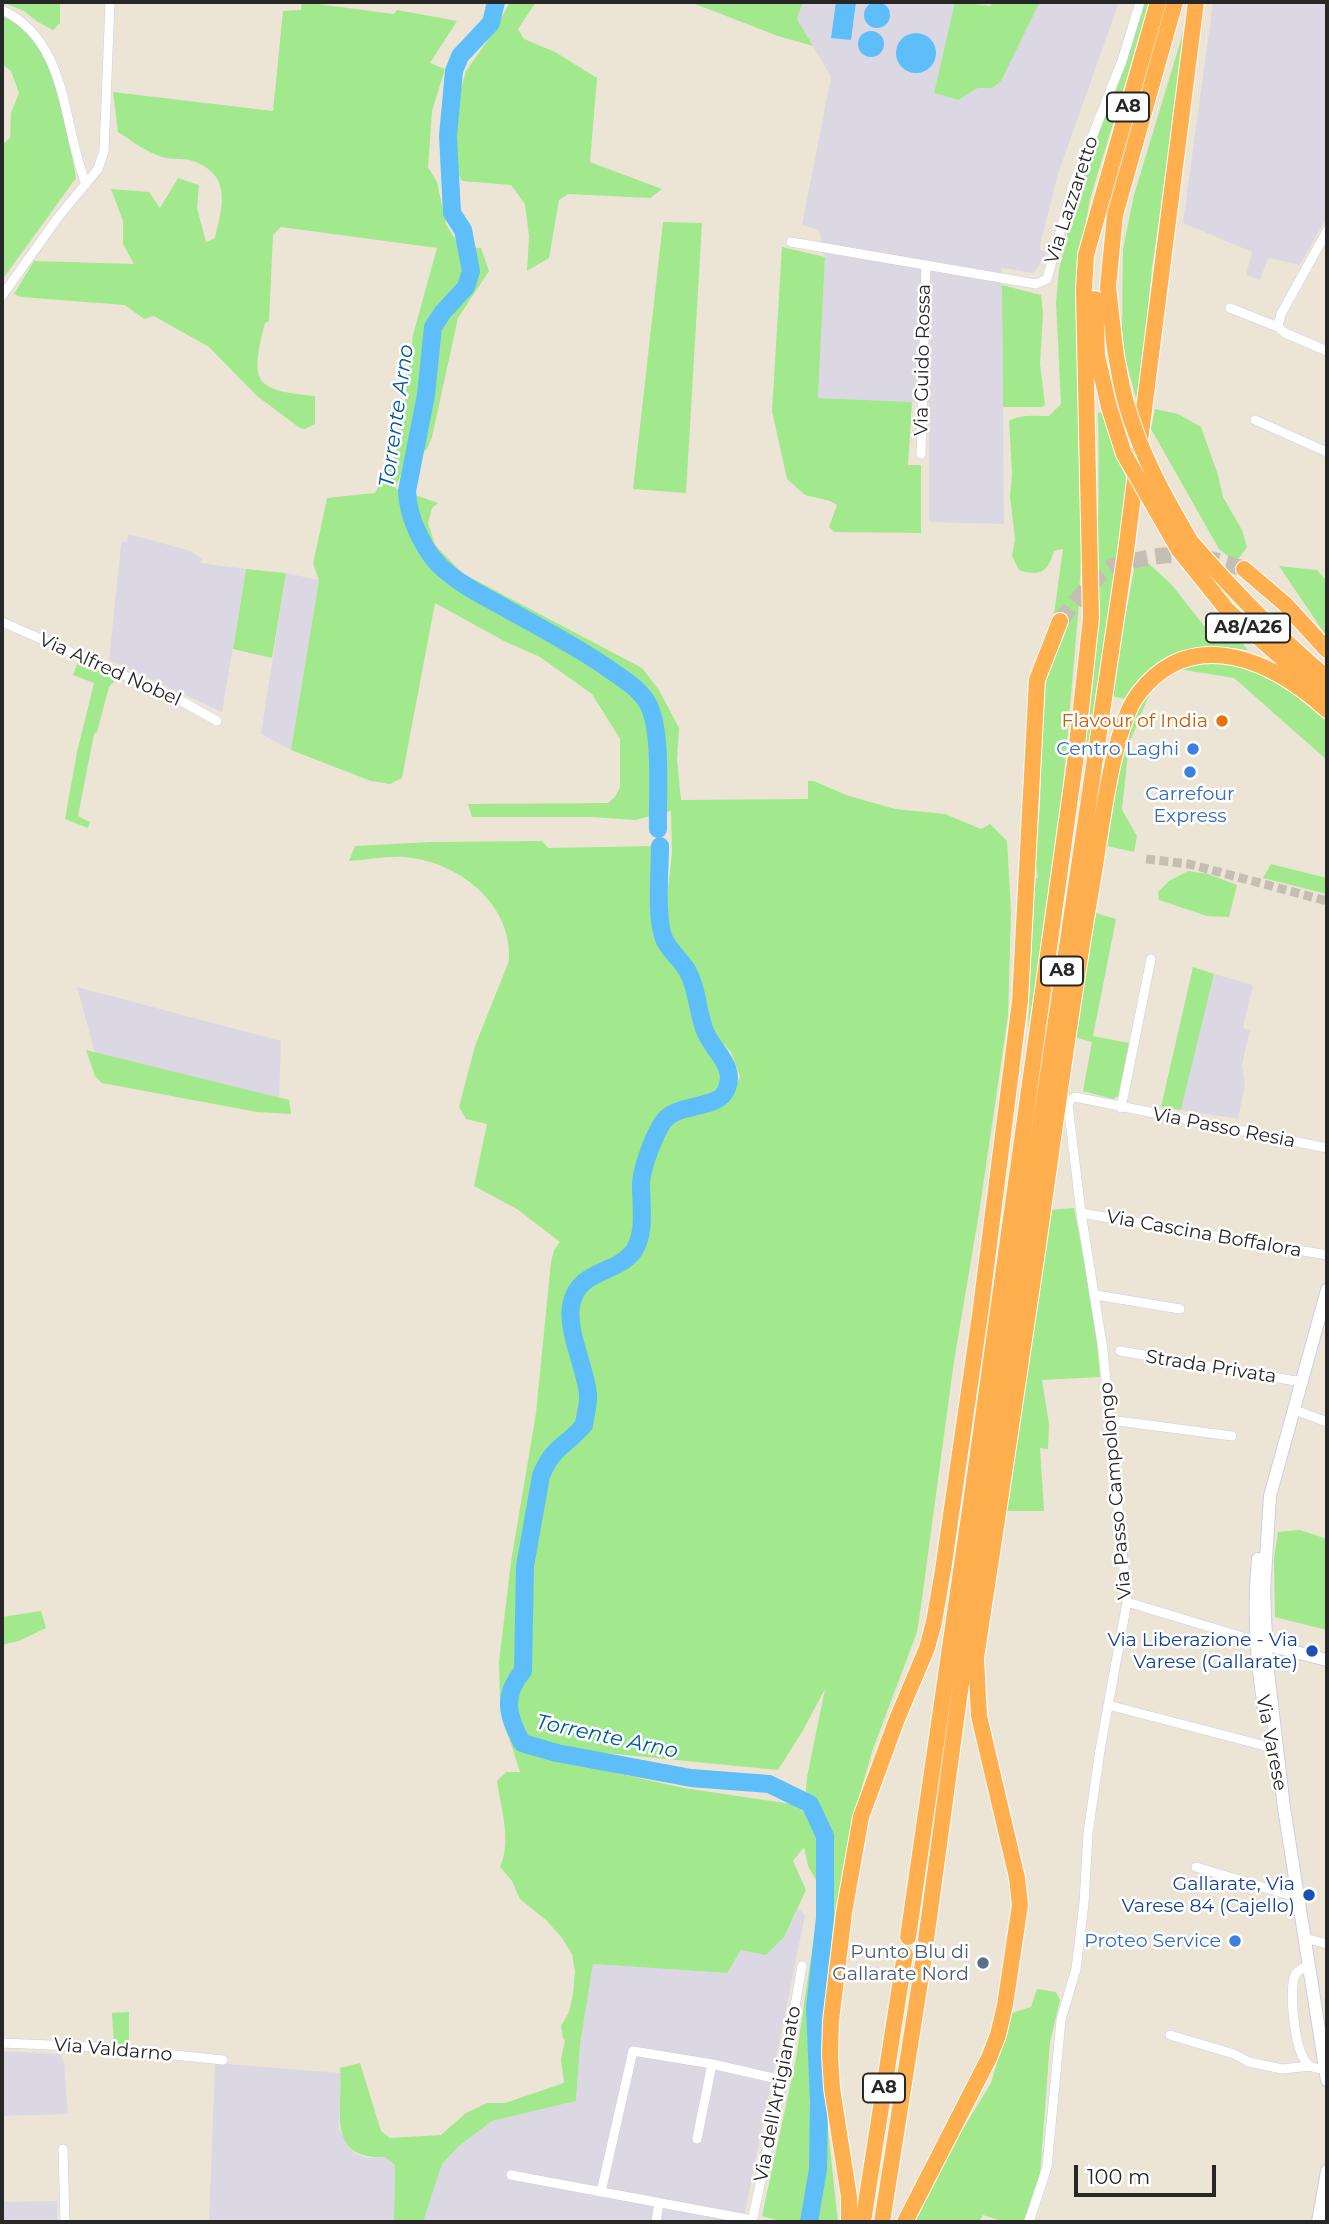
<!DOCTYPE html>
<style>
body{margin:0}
#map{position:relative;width:1329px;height:2224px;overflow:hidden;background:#ece5d6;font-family:Montserrat,sans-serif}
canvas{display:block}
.frame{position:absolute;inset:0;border:4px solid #272727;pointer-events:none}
.scale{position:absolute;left:1074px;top:2165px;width:142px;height:32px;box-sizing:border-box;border:4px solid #272727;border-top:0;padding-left:9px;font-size:21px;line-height:24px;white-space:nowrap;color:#272727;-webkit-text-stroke:5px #fff;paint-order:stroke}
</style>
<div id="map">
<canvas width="1329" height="2224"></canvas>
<div class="frame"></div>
<div class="scale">100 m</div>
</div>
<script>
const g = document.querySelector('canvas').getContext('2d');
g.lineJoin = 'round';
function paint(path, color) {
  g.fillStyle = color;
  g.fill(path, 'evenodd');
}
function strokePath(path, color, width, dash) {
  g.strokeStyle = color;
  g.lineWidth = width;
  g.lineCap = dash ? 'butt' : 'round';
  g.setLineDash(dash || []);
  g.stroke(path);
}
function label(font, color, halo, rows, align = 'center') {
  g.font = font + ' Montserrat,sans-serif';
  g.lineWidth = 5;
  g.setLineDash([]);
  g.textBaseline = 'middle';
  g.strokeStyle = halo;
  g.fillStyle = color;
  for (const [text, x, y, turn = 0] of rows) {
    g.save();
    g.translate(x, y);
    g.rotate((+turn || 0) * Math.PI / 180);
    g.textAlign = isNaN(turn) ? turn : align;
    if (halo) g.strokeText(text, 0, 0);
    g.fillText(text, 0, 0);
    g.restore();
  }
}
paint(new Path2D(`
 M803 2H955L934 93 958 100 978 88 1001 81 1040 2H1119L1058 174 1039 249 1047 252 1034 273 1002 268 1004 524 929 522V403L818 398 825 257 819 230 802 225 831 77 797 19Z
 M1213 2H1327V217L1300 265 1268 258 1260 280 1246 275 1252 252 1183 223Z
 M128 534 191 551 202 559 200 563 246 569 222 712 109 660 121 545 122 542H127Z
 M286 573 319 580 291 750 261 734Z
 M1214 974 1253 985 1243 1028 1250 1030 1242 1065 1245 1084 1238 1119 1181 1110Z
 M77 987 281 1041 279 1098 95 1053Z
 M798 1908 805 1915 743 2222H423L442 2164 459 2146 492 2121 576 2101 580 2045 593 1964 726 1973 741 1950 784 1937Z
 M2 2051 60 2054 64 2063 68 2114 2 2116Z
 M215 2063 341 2073 339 2129 354 2153 366 2158 385 2157 395 2165 394 2222H209Z
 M57 2201V2222H2V2202Z`), '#dcd8e3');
paint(new Path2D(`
 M2 2H60V23L53 30 38 22 24 11Z
 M302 2 394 14 397 10 457 21 430 63 445 69 432 111 428 167 437 182 446 224 460 247 481 248 489 271 458 318 432 437 427 449 405 466 395 488 438 503 432 508 428 523 435 545 462 573 642 668 659 690 679 728 677 760 681 800 808 799V781H814L846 795 895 809 945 814 981 829 990 824 1007 841 1011 912 1008 1016 979 1213 954 1361 921 1606 917 1632 873 1749 862 1786 841 1881 826 1988V2112L838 2222H783L762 2216 796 2059 821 1889 808 1866 804 1847 793 1861 806 1890 784 1937 766 1955 741 1950 727 1973 593 1964 580 2045 576 2101 492 2121 459 2146 442 2164 423 2222H394L395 2165 385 2157C324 2160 344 2107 340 2068L360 2063 381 2131 390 2138 441 2135 466 2113 487 2103H505L564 2083 561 2059 565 2041 563 2038 561 2026 569 2012 573 1994 575 1971 572 1954 562 1938 546 1920 520 1899 512 1881 500 1867C512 1841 501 1809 497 1781L506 1772H520L503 1719 500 1700 499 1662 511 1562 536 1413 551 1262 554 1250 560 1242 517 1209 474 1186 487 1124 466 1119 459 1107 475 1046 509 961C513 903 457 861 404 857 386 856 367 860 349 861L355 846 431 842 542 841 548 848 656 846 657 883 654 903 653 935 689 983 697 1016 695 1028 714 1055 723 1079C703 1111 686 1094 668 1111 651 1128 645 1155 640 1177L644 1180C647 1171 663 1129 667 1125 693 1098 727 1115 740 1076L731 1052 714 1034 695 971 664 925 672 853 671 811 635 820 593 817H472L468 804 608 803 615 797 620 787V739L592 694 540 657 504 641 435 603 402 778 390 784 371 781 291 750 319 580 313 564 327 498 375 493 393 460 401 434 413 335 437 248 281 227 273 235 269 321 265 323C249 384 255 390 315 396V424L305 429 300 428 257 396 209 347 154 316 144 319 125 305 21 297 14 294 34 261 134 264 123 244V221L111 189 149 192 160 208 178 178 199 185 197 208 206 242 215 238C223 206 232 175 193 161 184 158 175 160 166 158 149 154 132 141 118 132L113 92 273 111 283 11 301 10ZM825 1689 807 1777 804 1812 791 1804 684 1788 553 1759 554 1748 778 1770 802 1732Z
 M510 2H536L518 29 524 39 555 52 597 78 590 162 662 189 650 198 568 194 559 200 549 258 527 271 529 236 525 204 511 185 462 181 454 167 456 106 466 71 495 30Z
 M690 2H803L797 19 813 46 778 36Z
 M955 2 991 6 992 2H1040L1001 81 992 88H978L958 100 934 93Z
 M1145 2H1150L1090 199 1080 256 1082 540 1078 615 1063 786 1052 878 1028 1031 1034 878H1038L1035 858 1040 806 1043 685 1063 624 1054 614 1063 549 1054 551C1048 572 1040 577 1019 570L1012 556 1015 539 1010 496 1012 474 1009 421C1021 414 1035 416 1049 416L1061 404 1056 302 1059 270 1075 201Z
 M1190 10 1152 267 1139 402H1137L1125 357 1122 328 1123 249 1134 195Z
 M2 16C12 20 22 25 29 33 55 61 70 140 76 178L2 280V145L10 138 11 113 19 93 11 71 2 64Z
 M663 222 702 223 686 493 633 489Z
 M782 247 825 257 818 398 912 402 908 465H921V533L834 532 829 527 837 505 830 501 805 495 787 479 772 411Z
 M1002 285 1041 295 1043 313 1040 364 1045 405 1042 407H1003Z
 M1155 409 1178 414 1201 427 1218 475 1223 497 1242 530 1247 547 1239 558 1232 559 1219 549 1151 429Z
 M1104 412 1128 484 1088 758 1083 757C1094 643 1101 528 1098 413Z
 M1137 553 1171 584 1209 632 1231 630 1248 650C1187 643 1161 647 1124 699L1113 696 1116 668Z
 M1279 566 1317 570 1327 581V637Z
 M246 569 286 573 272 658 233 649Z
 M1223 661 1251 667 1279 683 1327 721V760L1234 678 1178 669 1189 662Z
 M78 662 117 678 109 687 97 732 94 734 78 816 90 822 88 828 65 819 77 752 94 683 73 675Z
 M1151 690 1129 744 1122 810 1137 836 1134 852 1107 846 1124 740 1134 709Z
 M1271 864 1327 878V894L1263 878Z
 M1188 871 1208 874 1237 885 1229 917 1207 916 1159 900 1158 892 1169 881Z
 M1096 913 1116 919 1093 1036 1129 1043 1118 1096 1113 1099 1083 1091 1092 1042 1074 1037Z
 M1193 967 1214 974 1181 1110 1161 1107Z
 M86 1050 289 1100 291 1114 257 1112 102 1083 95 1076Z
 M1074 1208 1094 1313 1100 1377 1042 1380 1049 1424 1048 1449 1040 1448 1044 1511H1004L1050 1210Z
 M1300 1530 1327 1539V1630L1275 1617 1274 1558 1278 1532Z
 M41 1611 46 1628 19 1641 2 1645V1617Z
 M1037 1989 1056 1992 1060 2000 1050 2042 1040 2175 1023 2222H1005L983 2215 979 2222H912L932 2180 991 2083 1012 2013 1031 2007Z
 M129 2012V2046L114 2045 112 2013Z`), '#a2e88d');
paint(new Path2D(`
 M836 2H856L851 40 831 38Z
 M864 15a13 13 0 1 1 26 0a13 13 0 1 1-26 0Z
 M858 44a13 13 0 1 1 26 0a13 13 0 1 1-26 0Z
 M896 53a20 20 0 1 1 40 0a20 20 0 1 1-40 0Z`), '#5ebef9');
strokePath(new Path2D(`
 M496 2 491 23 460 56 454 71 448 136 452 213 463 230 471 271 466 287 443 312 433 327 426 395 407 491C408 516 421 545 438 564 457 583 482 595 505 608 539 627 574 645 606 667 620 677 638 687 647 702 663 729 657 796 658 829
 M660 846C660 870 655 922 665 941 670 951 681 960 687 970 698 989 697 1011 705 1031 712 1050 736 1065 727 1088 719 1112 675 1100 661 1125 653 1139 641 1169 641 1185 641 1206 646 1234 633 1252 615 1275 577 1269 571 1306 567 1332 585 1367 588 1394 589 1404 585 1415 584 1425 566 1446 552 1447 541 1476L525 1566 523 1671C502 1696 507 1715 522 1743L557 1753 691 1778 769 1784 810 1804 825 1836V1918L815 2008 819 2102 818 2169 809 2222`), '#5ebef9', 18);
strokePath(new Path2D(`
 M1146 859 1189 864 1327 901`), '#c5bfb3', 9, [9, 4.5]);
strokePath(new Path2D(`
 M1060 621C1072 606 1095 575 1112 567 1118 564 1127 563 1133 561 1175 550 1204 555 1244 569`), '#c5bfb3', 16, [16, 8]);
const street = new Path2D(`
 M2 10C69 41 62 125 86 184
 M791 242 1036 284 1047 279 1073 185 1122 61 1140 2
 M2 296 59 216 98 169 104 151 110 2
 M1230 308 1278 327 1285 333 1327 351
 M1278 327 1281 314 1327 231
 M1255 420 1327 452
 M921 454 926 265
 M2 622 176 698 217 721
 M1121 1108 1151 959
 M1081 1213 1327 1255
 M1096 1295 1180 1309
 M1120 1351 1302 1382
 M1295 1410 1327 1422
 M1110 1420 1232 1436
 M1127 1602 1256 1641
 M1108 1705 1277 1749
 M1196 1867 1299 1898
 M1305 1938 1327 1944
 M1309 1964 1296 1973 1294 1978C1290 1996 1294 2055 1310 2066 1315 2069 1322 2069 1327 2069
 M1170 2035 1234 2054 1249 2062 1282 2069 1310 2066
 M2 2043 98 2047 223 2060
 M697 2139 712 2064
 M63 2149 65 2222
 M511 2175 752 2220
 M601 2192 633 2051 712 2064 782 2080
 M656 2222 659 2203
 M752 2222 782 2080 802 1966
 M1029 2222 1047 2167 1061 2020 1076 1969 1084 1903 1088 1833 1100 1750 1127 1602 1103 1350 1081 1213 1068 1105 1070 1100 1075 1097 1327 1148`);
const secondary = new Path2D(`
 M1327 1290 1270 1496 1264 1591 1267 1663 1284 1808 1327 2080
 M1258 1559C1253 1609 1256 1658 1264 1708
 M1260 1643 1327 1660
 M1318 2222 1327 2171`);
const highway = new Path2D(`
 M1095 299 1097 356 1109 407
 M1115 349 1108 287 1115 215 1175 2
 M1191 542C1235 593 1276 635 1327 678
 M1179 550 1228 611 1323 694
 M1244 569 1285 604 1327 650
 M908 1937 973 1489 1075 763 1091 618 1084 290 1086 255 1158 2
 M926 1940 1003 1376 1126 551 1196 2
 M849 2222V2197L832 2088 830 2055 831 2021 844 1913 861 1817 897 1719 927 1648 934 1622 943 1570 980 1315 1020 1001 1037 680 1060 621
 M863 2222 905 1954
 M882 2222 924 1957
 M905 2222 989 2058 998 2035 1005 2005 1020 1905 1017 1878 979 1716 976 1658C996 1525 1017 1392 1036 1259 1054 1134 1070 1009 1092 884 1100 839 1112 726 1139 693 1194 623 1274 662 1327 710`);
strokePath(street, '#cccee2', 10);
strokePath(secondary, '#cccee2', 14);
strokePath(highway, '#fff', 18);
strokePath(street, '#fff', 9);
strokePath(secondary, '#fff', 12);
strokePath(highway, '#ffaf4e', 16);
const highwayBridge = new Path2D(`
 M1115 349C1118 367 1121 385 1126 403 1140 453 1165 498 1191 542
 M1109 407 1124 454 1179 550`);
strokePath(highwayBridge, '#fff', 18, []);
strokePath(highwayBridge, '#ffaf4e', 16);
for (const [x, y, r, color] of [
 [1222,721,7,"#e8710a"],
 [1193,749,7,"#3f7fe0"],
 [1190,772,7,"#3f7fe0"],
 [1312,1651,7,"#1a4fb4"],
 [1309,1895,7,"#1a4fb4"],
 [1235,1941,7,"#3f7fe0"],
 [983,1963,7,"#5c6f8a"]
]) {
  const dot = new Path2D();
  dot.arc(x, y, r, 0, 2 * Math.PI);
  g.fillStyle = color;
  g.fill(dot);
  strokePath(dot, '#fff', 2.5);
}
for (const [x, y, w] of [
 [1128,107,42],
 [1248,628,84],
 [1062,971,42],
 [884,2088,42]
]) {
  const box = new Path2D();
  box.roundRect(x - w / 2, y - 14.5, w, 29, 5);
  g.fillStyle = '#fff';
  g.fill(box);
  strokePath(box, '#272727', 2);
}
label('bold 18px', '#272727', null, [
 ["A8",1128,107],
 ["A8/A26",1248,628],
 ["A8",1062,971],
 ["A8",884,2088]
]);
label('19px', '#272727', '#fff', [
 ["Via Lazzaretto",1072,200,-72],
 ["Via Guido Rossa",923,360,-89],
 ["Via Alfred Nobel",110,670,24],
 ["Via Passo Resia",1224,1128,11],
 ["Via Cascina Boffalora",1204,1234,10],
 ["Strada Privata",1211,1367,9],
 ["Via Passo Campolongo",1116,1491,-95],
 ["Via Varese",1271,1743,79],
 ["Via Valdarno",113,2050,5],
 ["Via dell'Artigianato",778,2094,-79]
]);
label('19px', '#c56008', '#fff', [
 ["Flavour of India",1208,721]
], 'right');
label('19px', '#366cbe', '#fff', [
 ["Centro Laghi",1179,749],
 ["Carrefour",1190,794,"center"],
 ["Express",1190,816,"center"],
 ["Proteo Service",1221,1941]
], 'right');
label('19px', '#164399', '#fff', [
 ["Via Liberazione - Via",1298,1640],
 ["Varese (Gallarate)",1298,1662],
 ["Gallarate, Via",1295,1884],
 ["Varese 84 (Cajello)",1295,1906]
], 'right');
label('19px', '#4e5e75', '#fff', [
 ["Punto Blu di",969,1952],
 ["Gallarate Nord",969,1974]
], 'right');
label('italic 21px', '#0158a1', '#fff', [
 ["Torrente Arno",397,416,-82],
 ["Torrente Arno",607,1737,12]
]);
</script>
